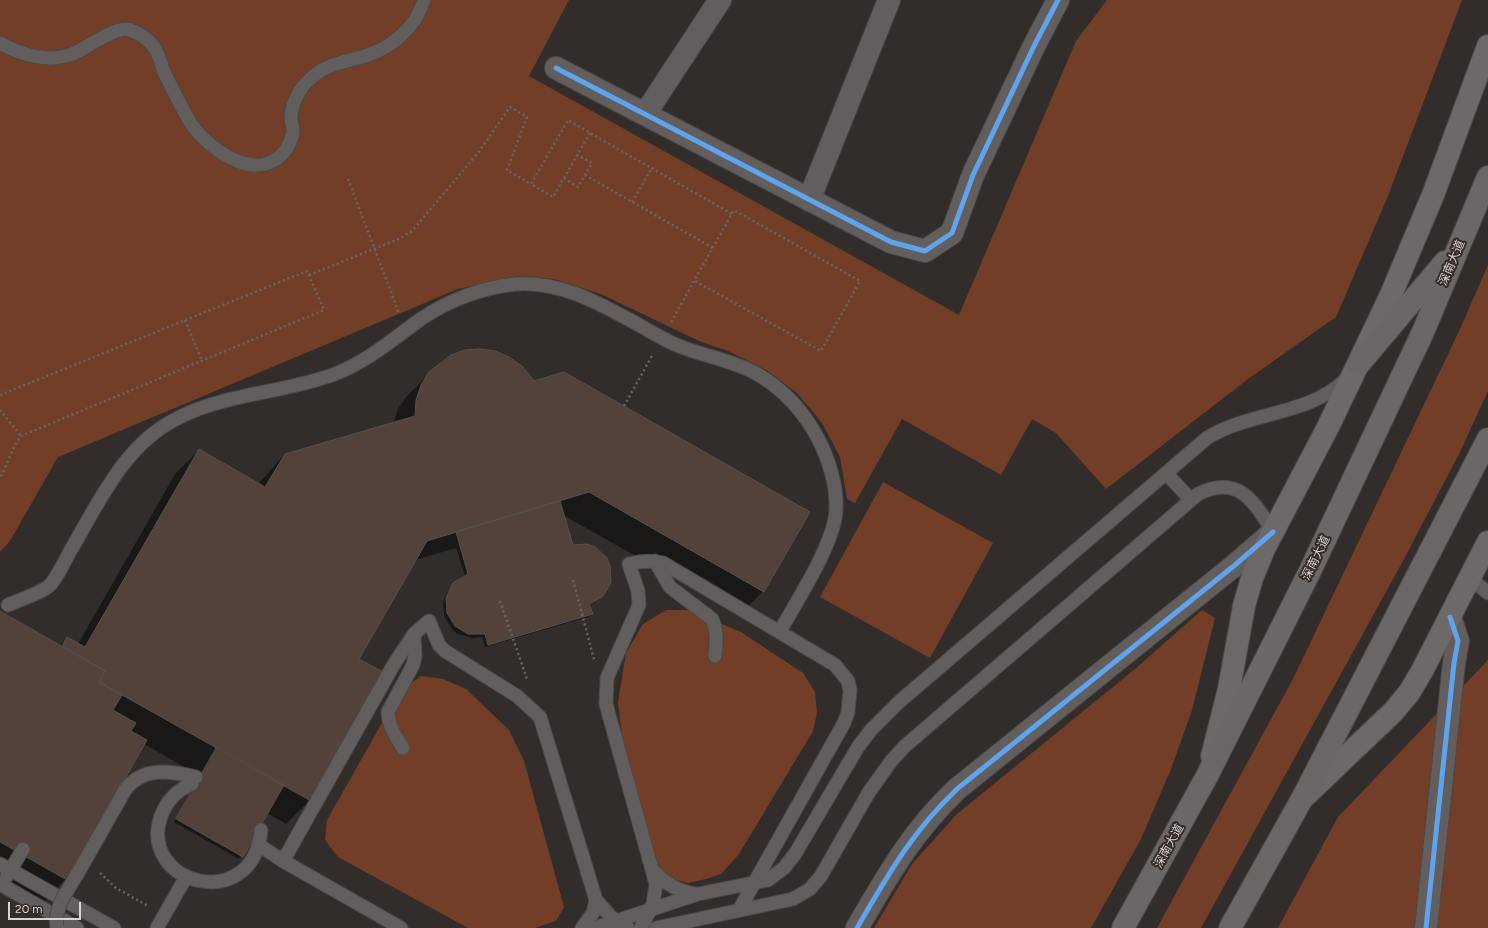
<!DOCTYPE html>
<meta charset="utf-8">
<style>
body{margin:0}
#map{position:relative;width:1488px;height:928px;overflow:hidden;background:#322d2b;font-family:Figtree,sans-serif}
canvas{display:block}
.scale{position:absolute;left:8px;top:902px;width:73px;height:18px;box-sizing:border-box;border:2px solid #d9d3d1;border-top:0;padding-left:5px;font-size:12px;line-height:14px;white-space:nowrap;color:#d9d3d1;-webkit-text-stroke:3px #352c28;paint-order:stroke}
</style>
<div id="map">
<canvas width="1488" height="928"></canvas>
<div class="scale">20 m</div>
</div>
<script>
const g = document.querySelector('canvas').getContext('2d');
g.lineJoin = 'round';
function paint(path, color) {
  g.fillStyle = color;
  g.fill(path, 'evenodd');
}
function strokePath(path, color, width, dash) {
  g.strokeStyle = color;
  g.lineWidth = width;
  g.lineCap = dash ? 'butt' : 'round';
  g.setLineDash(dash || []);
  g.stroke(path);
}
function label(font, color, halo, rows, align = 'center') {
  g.font = font + ' Figtree,"Noto Sans SC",sans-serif';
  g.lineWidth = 4;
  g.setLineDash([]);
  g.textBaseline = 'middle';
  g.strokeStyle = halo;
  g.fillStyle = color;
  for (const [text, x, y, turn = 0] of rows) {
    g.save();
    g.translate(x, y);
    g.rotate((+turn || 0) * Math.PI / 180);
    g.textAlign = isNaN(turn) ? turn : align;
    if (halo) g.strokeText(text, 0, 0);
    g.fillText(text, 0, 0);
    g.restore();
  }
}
paint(new Path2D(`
 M0 0H569L529 76 959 315 1076 41 1107 0H1462L1388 196 1336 317 1248 379 1106 489 1056 433 1032 419 1001 475 902 419 855 503 847 499 840 457 822 423 798 394 768 371 728 351 699 341 603 295 554 279 517 276 458 289 58 457 10 541 0 552Z
 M1488 265V391L1460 452 1403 561 1201 928H1157L1293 679 1460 329Z
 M883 482 993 543 930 658 820 597Z
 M666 610H688L741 632 803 673 815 692 817 713 813 731 739 854 721 874 706 879 688 883 672 879 657 866 624 753 618 702 626 653 643 624Z
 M1202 610 1215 618 1192 710 1171 769 1141 839 1091 928H874L912 864 957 814 1135 669Z
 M1488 660V928H1278L1338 817Z
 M421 676 443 679 466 689 509 730 524 761 564 907 556 921 535 928H468L338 857 325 840 327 820 400 691Z`), '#733e27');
paint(new Path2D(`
 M430 373 533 382 763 591 740 615 563 515 572 546 601 597 589 605 592 614 588 617 485 647 482 637 473 638 457 634 452 629 444 616 443 602 446 595 461 578 465 576 456 548 415 560 358 659 310 800 286 824 267 813 239 859 174 822 200 776 144 744 66 879 43 903 0 879V612L60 646 67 638 78 644 175 474 199 450 258 484 285 454 393 424 398 409 406 397Z`), '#0007');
const building = new Path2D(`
 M481 349 495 351 509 357 523 367 534 381 564 372 810 512 764 592 589 492 427 541 359 659 385 673 311 801 99 682 105 671 62 646 67 637 85 647 199 449 265 487 285 454 415 416 416 400 421 385 429 372 451 355 465 350Z
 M560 501 573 545 587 544 595 547 607 558 610 566 611 582 607 590 602 597 589 604 593 614 488 645 485 634H468L455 626 447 613 446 598 453 583 468 574 456 532Z
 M0 611 105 671 99 682 122 695 113 710 136 723 131 731 147 740 67 880 0 842Z
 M217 747 284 785 243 857 176 819Z`);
paint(building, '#52423a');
strokePath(building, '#55504f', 1);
const lane = new Path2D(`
 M0 43C21 55 49 63 72 54 87 49 115 25 130 30 139 33 148 39 154 47 159 54 161 64 164 72 173 90 182 109 192 125 202 140 223 156 240 162 265 171 287 159 293 133 294 129 291 123 291 118 291 107 298 91 306 83 324 63 343 63 365 56 392 48 416 27 424 0
 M1166 473 1191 500
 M655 561 670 587 712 619C718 631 716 643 715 656
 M1470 578 1488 593
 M8 605C19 600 44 592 51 584 59 574 65 560 72 548 100 500 126 442 180 417 228 393 284 393 335 374 363 363 386 345 410 327 438 305 473 290 508 285 565 276 620 316 668 341 697 356 729 358 757 374 799 398 827 442 835 489 836 498 837 509 835 519 828 553 798 599 780 631
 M403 748C396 737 388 725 388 712L413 665 415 656 414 634
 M192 784C177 790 167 800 161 816 137 885 254 915 261 830
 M259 845 283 861 401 928
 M283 861 394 664 414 634 429 621 439 645 445 651 517 696 540 717 596 900 611 917 628 928
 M0 864 114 928
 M652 869C664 883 678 892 696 894
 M79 871 125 790C143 766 170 771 196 777
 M7 876 23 849
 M0 884 77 928
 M157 928 186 877
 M582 928 593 913 596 900
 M595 928 698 894 768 880 784 868 795 854 858 747 870 731 899 702 1207 438C1250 411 1309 416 1346 379
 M641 928 653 904 656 884 606 704 607 678 639 605 638 591 629 564C641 561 651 560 663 563L835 665 848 681 850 690 848 712 844 723 739 910
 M656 928 793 899 810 889 821 876 869 792 892 760 905 746 1198 494C1238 474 1254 501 1273 532`);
const street = new Path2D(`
 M556 68 891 242 925 251 952 233 973 175 1034 46 1058 0
 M645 114 720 0
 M809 200 889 0
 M857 928C888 875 911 833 957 789L1235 565 1273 532
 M1426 928 1454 663 1458 641 1450 617`);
const secondary = new Path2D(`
 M1212 756 1229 689 1244 606 1252 578 1264 549 1328 427 1390 297 1433 195 1488 46
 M1306 795 1393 712 1409 693 1422 671 1488 542`);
const primary = new Path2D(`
 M1359 364 1445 262
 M1123 928 1207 776 1310 571 1423 332 1488 177
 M1230 928 1303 797 1488 439`);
strokePath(lane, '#4c4846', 15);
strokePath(street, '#4c4846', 24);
strokePath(secondary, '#4c4846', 24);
strokePath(primary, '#4c4846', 24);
strokePath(new Path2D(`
 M590 133 553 197 531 184 568 120 590 133 732 214
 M585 175 713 248
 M564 178 578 187 592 163 577 155
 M348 179 399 313
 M632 202 652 168
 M309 275 401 238 412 231 478 153 510 107 527 117 507 170 531 184
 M185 320 202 361
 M671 322 734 210 860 281 821 351 695 281
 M0 395 307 271 324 310 21 436 14 447 0 479
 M624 406 653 354
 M0 410 21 436
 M573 580 594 659
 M500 601 527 679
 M100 873 116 888 148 906`), '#686565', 2.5, [2, 3]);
strokePath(lane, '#615e5d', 13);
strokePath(street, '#615e5d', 22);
strokePath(secondary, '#6c6968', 22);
strokePath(primary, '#6a6766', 22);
const laneBridge = new Path2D(`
 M57 928C53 907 69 889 79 871`);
strokePath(laneBridge, '#4c4846', 15, []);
strokePath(laneBridge, '#615e5d', 13);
strokePath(new Path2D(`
 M556 68 891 242 925 251 952 233 973 175 1034 46 1058 0
 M857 928C888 875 911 833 957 789L1235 565 1273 532
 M1426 928 1454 663 1458 641 1450 617`), '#60a3ed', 5);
label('12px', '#d9d3d1', '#352c28', [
 ["深南大道",1452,263,-67],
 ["深南大道",1316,558,-64],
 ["深南大道",1169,846,-61]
]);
</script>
